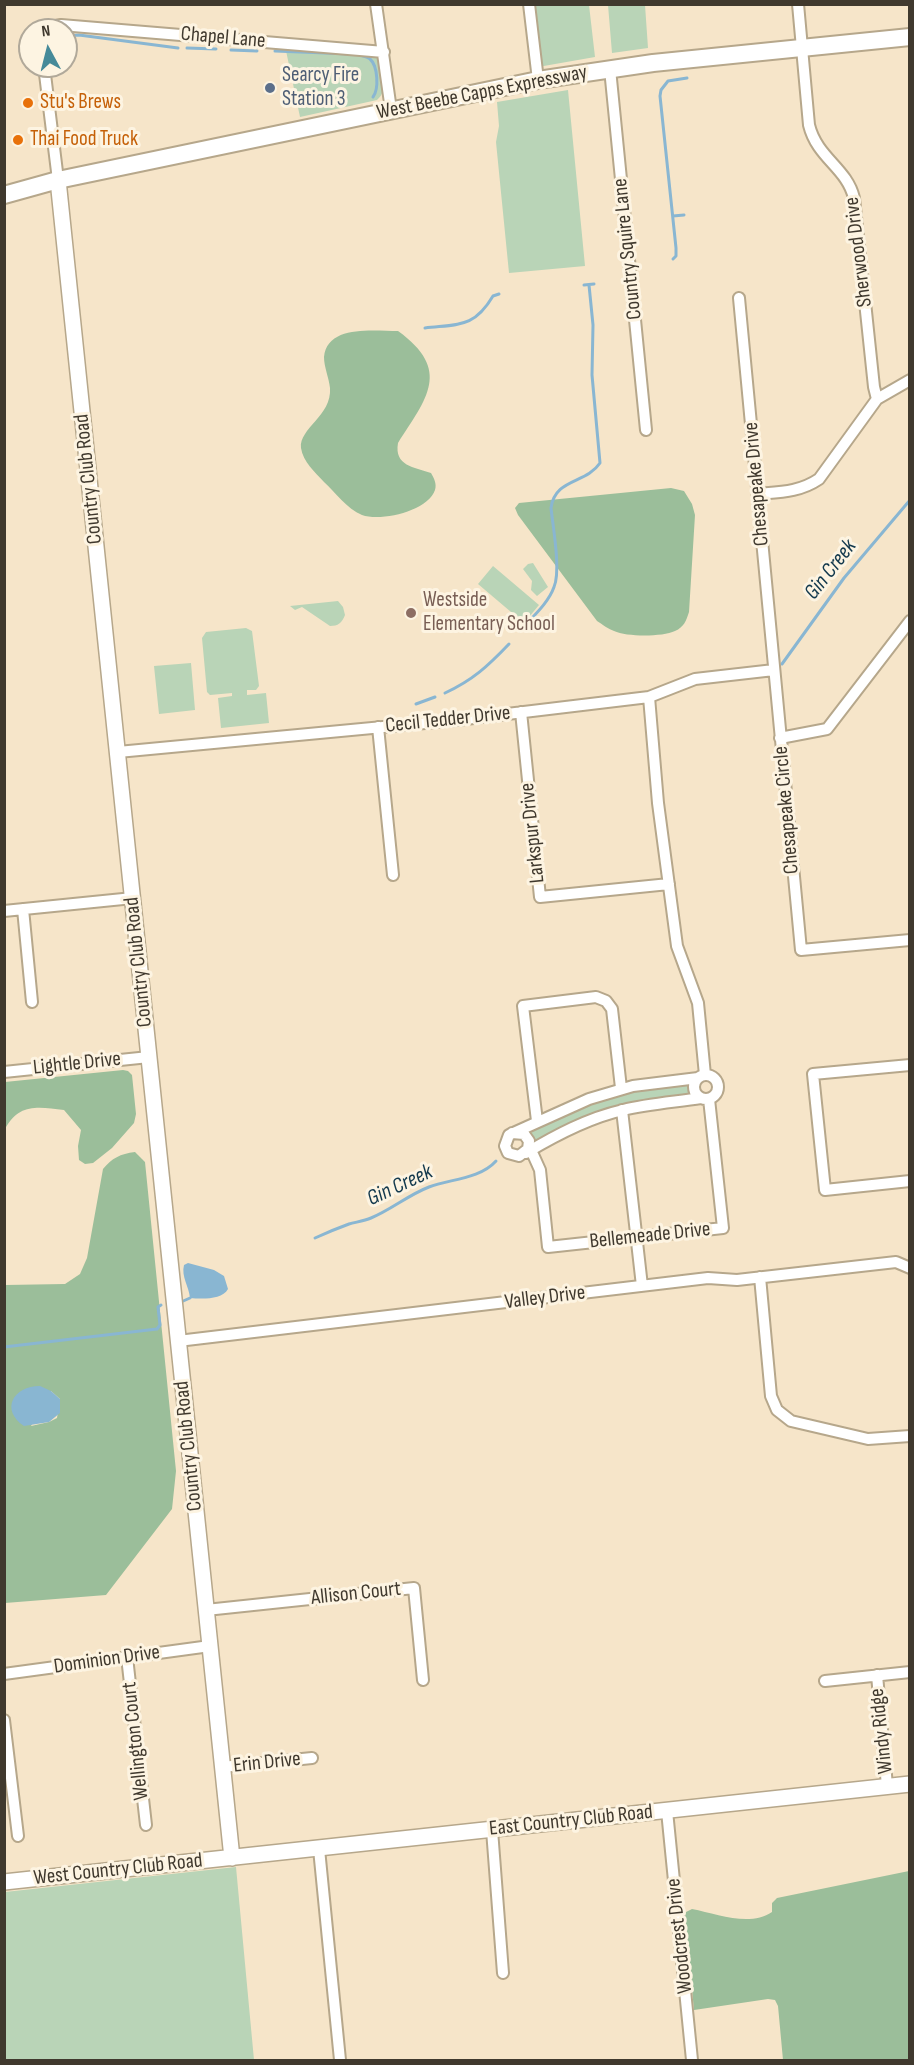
<!DOCTYPE html>
<style>
body{margin:0}
#map{position:relative;width:914px;height:2065px;overflow:hidden;background:#f6e5c9;font-family:"Sofia Sans Condensed",sans-serif}
canvas{display:block}
.frame{position:absolute;inset:0;border:6px solid #40392e;pointer-events:none}
.north{position:absolute;left:18px;top:18px;width:60px;height:60px;box-sizing:border-box;background:#fdf4e2;border:2px solid #b1a99a;border-radius:50%;rotate:353deg;font-size:16px;font-weight:700;line-height:24px;text-align:center;color:#40392e}
.north::after{content:'';display:block;margin:auto;width:21px;height:27px;background:#468a99;clip-path:polygon(50% 0,100% 100%,50% 72%,0 100%)}
</style>
<div id="map">
<canvas width="914" height="2065"></canvas>
<div class="frame"></div>
<div class="north">N</div>
</div>
<script>
const g = document.querySelector('canvas').getContext('2d');
g.lineJoin = 'round';
function paint(path, color) {
  g.fillStyle = color;
  g.fill(path, 'evenodd');
}
function strokePath(path, color, width, dash) {
  g.strokeStyle = color;
  g.lineWidth = width;
  g.lineCap = dash ? 'butt' : 'round';
  g.setLineDash(dash || []);
  g.stroke(path);
}
function label(font, color, halo, rows, align = 'center') {
  g.font = font + ' "Sofia Sans Condensed",sans-serif';
  g.lineWidth = 6;
  g.setLineDash([]);
  g.textBaseline = 'middle';
  g.strokeStyle = halo;
  g.fillStyle = color;
  for (const [text, x, y, turn = 0] of rows) {
    g.save();
    g.translate(x, y);
    g.rotate((+turn || 0) * Math.PI / 180);
    g.textAlign = isNaN(turn) ? turn : align;
    if (halo) g.strokeText(text, 0, 0);
    g.fillText(text, 0, 0);
    g.restore();
  }
}
paint(new Path2D(`
 M531 5H589L595 57 538 67Z
 M608 5H645L648 48 612 53Z
 M285 46 376 53C384 65 389 91 377 100L300 117Z
 M568 90 585 266 509 273 496 142 499 126 497 102Z
 M533 563 548 587 537 596 531 590 532 581 523 569 528 564Z
 M493 566 539 605 524 623 478 584Z
 M338 601 343 607 345 615C342 623 338 626 330 626L302 607 295 610 290 606Z
 M246 628 252 631 259 686 256 690H247V695L266 693 269 723 221 728 218 698 232 696V693L210 695 207 692 202 638 206 632Z
 M191 663 195 710 159 714 154 666Z
 M685 1084 689 1085 690 1094 687 1096 537 1140 531 1137 532 1130 587 1104 625 1092Z
 M236 1867 254 2060H5V1892Z`), '#b9d4b7');
paint(new Path2D(`
 M398 331C452 370 427 398 398 443 394 466 414 467 431 473 434 478 437 484 435 490 428 511 381 522 362 515 347 509 335 492 324 482 315 472 303 462 301 448 299 428 332 416 330 388 329 378 324 367 324 357 327 324 375 331 398 331Z
 M671 488 684 491 692 504 695 515 689 612C686 621 684 627 675 631 662 637 627 637 614 631 608 629 602 624 597 621L518 515 515 508 519 503Z
 M123 1070 128 1071 132 1075 136 1114 134 1123 112 1148 93 1163 85 1164 79 1160 78 1146 81 1130 64 1110C38 1107 19 1103 5 1129V1082Z
 M135 1152 145 1162 176 1471 172 1509 106 1595 5 1603V1285L65 1284 80 1274 87 1258 103 1169C112 1158 120 1154 135 1152ZM51 1391 60 1399 57 1418 49 1422 31 1426Z
 M909 1871V2060H783L778 2006 775 2000 768 1999 694 2010 685 1917 686 1912 692 1909C717 1914 750 1927 772 1912V1903L777 1898Z`), '#9bbe9a');
paint(new Path2D(`
 M188 1263 214 1270 224 1276 228 1289C222 1300 202 1299 190 1298 189 1286 181 1277 184 1265Z
 M40 1386 51 1391 60 1399V1413L49 1422 24 1426C0 1410 13 1386 40 1386Z`), '#89b6d2');
strokePath(new Path2D(`
 M66 36 79 35 178 48
 M187 48 216 49
 M231 50 257 51
 M275 51 351 54
 M360 55C363 56 368 57 370 59 378 66 379 89 373 97
 M673 216 684 215
 M673 259 676 256V248L660 96 661 90 668 81 687 78
 M584 285 594 284
 M425 328C459 324 474 328 493 296L499 294
 M520 631C531 618 548 604 554 587 561 571 553 527 551 508 555 478 586 484 600 463L592 375 593 325 589 285
 M782 664 844 578 910 500
 M445 693C473 680 488 666 509 644
 M416 704 435 697
 M315 1238C326 1233 338 1228 349 1224 356 1222 364 1221 371 1218 391 1210 408 1195 429 1187 450 1179 480 1179 496 1161
 M181 1302 190 1298
 M4 1347 157 1329 160 1325 158 1307 161 1305`), '#89b6d2', 3);
const street = new Path2D(`
 M376 4 391 110
 M529 4 538 80
 M798 4 809 125C817 158 847 168 854 198L874 387 877 399
 M47 30 55 26 61 25 384 52
 M44 66 58 180
 M610 69 646 430
 M739 298 801 950 910 940
 M758 494C780 492 800 492 819 479L877 399 910 380
 M649 697 658 803 677 946 698 1003 705 1075
 M521 712 540 897 669 884
 M378 727 393 875
 M780 738 827 729 910 621
 M118 752 457 720 649 697 695 679 774 670
 M23 909 32 1002
 M4 911 133 898
 M910 1065 813 1074 825 1190 910 1181
 M4 1072 149 1057
 M694 1087a12 12 0 1 1 24 0a12 12 0 1 1-24 0Z
 M622 1110 642 1286
 M537 1121 523 1006 596 997 606 1001 612 1009 621 1088
 M512 1133 524 1134 529 1141 528 1149 519 1156 508 1153 505 1146 509 1135 589 1099 633 1086 698 1078
 M531 1150 540 1170 548 1247 723 1228 709 1099
 M526 1153C556 1135 588 1118 623 1110 648 1104 675 1102 701 1098
 M760 1277 771 1396 777 1410 791 1421 868 1439 910 1436
 M178 1341 708 1278 737 1280 896 1262 910 1268
 M206 1610 414 1588 423 1680
 M127 1657 146 1825
 M4 1674 210 1646
 M877 1675 887 1786
 M825 1681 910 1672
 M4 1720 18 1836
 M222 1767 312 1758
 M667 1811 692 2060
 M492 1830 503 1973
 M319 1849 340 2060`);
const secondary = new Path2D(`
 M58 180 232 1858
 M4 1882 910 1784`);
const primary = new Path2D(`
 M4 195 58 180 538 80 653 63 910 37`);
strokePath(street, '#b6a78b', 14);
strokePath(secondary, '#b6a78b', 18);
strokePath(primary, '#b6a78b', 20);
strokePath(street, '#fff', 10);
strokePath(secondary, '#fff', 15);
strokePath(primary, '#fff', 16);
for (const [x, y, r, color] of [
 [270,88,6,"#5c6f8a"],
 [28,103,6,"#e8710a"],
 [18,140,6,"#e8710a"],
 [411,613,6,"#8d6e63"]
]) {
  const dot = new Path2D();
  dot.arc(x, y, r, 0, 2 * Math.PI);
  g.fillStyle = color;
  g.fill(dot);
  strokePath(dot, '#fdf4e2', 2);
}
label('21px', '#40392e', '#fdf4e2', [
 ["Chapel Lane",223,38,5],
 ["West Beebe Capps Expressway",482,93,-11],
 ["Country Squire Lane",628,249,-96],
 ["Sherwood Drive",859,252,-97],
 ["Country Club Road",89,479,-96],
 ["Chesapeake Drive",757,484,-95],
 ["Cecil Tedder Drive",448,720,-6],
 ["Chesapeake Circle",787,810,-95],
 ["Larkspur Drive",533,833,-96],
 ["Country Club Road",139,962,-96],
 ["Lightle Drive",77,1064,-6],
 ["Bellemeade Drive",650,1236,-6],
 ["Valley Drive",545,1298,-7],
 ["Country Club Road",189,1446,-96],
 ["Allison Court",356,1594,-6],
 ["Dominion Drive",107,1660,-8],
 ["Windy Ridge",882,1731,-96],
 ["Wellington Court",136,1741,-96],
 ["Erin Drive",267,1763,-6],
 ["East Country Club Road",571,1821,-6],
 ["West Country Club Road",118,1870,-6],
 ["Woodcrest Drive",680,1936,-96]
]);
label('21px', '#4e5e75', '#fdf4e2', [
 ["Searcy Fire",282,76],
 ["Station 3",282,100]
], 'left');
label('21px', '#c56008', '#fdf4e2', [
 ["Stu's Brews",40,103],
 ["Thai Food Truck",30,140]
], 'left');
label('21px', '#785e54', '#fdf4e2', [
 ["Westside",423,601],
 ["Elementary School",423,625]
], 'left');
label('italic 22px', '#13394d', '#fdf4e2', [
 ["Gin Creek",831,570,-52],
 ["Gin Creek",400,1186,-25]
]);
</script>
